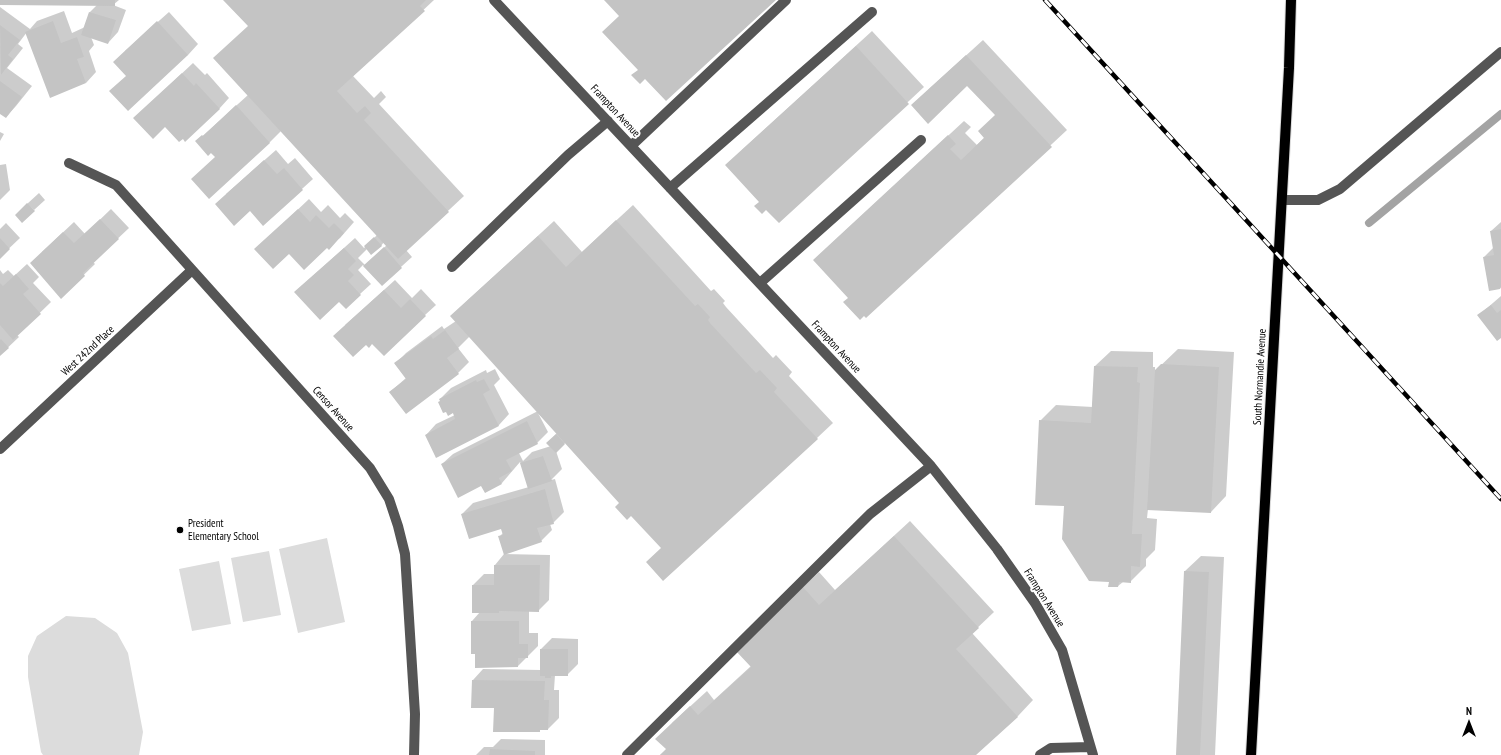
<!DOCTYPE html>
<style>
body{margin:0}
#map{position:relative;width:1501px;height:755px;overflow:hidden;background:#fff;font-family:"PT Sans Narrow",sans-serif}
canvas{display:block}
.north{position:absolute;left:1449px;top:703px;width:40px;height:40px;-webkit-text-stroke:3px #fff;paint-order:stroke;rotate:0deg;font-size:11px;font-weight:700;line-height:16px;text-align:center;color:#000}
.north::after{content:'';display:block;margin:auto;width:14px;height:18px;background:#000;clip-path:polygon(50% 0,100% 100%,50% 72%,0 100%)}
</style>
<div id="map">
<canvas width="1501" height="755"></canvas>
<div class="north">N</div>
</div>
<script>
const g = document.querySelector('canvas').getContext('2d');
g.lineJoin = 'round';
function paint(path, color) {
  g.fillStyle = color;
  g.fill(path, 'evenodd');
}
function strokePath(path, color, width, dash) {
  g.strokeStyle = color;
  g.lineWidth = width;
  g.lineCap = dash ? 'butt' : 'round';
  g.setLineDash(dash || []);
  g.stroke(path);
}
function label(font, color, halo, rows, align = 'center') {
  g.font = font + ' "PT Sans Narrow",sans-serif';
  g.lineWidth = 4;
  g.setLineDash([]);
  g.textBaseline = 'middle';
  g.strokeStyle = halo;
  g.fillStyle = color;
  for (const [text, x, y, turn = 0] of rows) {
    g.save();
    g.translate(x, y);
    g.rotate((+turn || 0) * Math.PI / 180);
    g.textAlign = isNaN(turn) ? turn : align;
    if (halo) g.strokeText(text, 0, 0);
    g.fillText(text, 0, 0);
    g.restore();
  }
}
paint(new Path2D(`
 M327 538 345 622 298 633 279 549Z
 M269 551 281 615 243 622 231 558Z
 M219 561 231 624 192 631 179 569Z
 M66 616 95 618 117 633 128 653 143 732 139 755H43L41 752 28 677V656L37 636Z`), '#dcdcdc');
paint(new Path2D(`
 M0 0H119L113 5 126 10 118 32 108 43 91 37 94 45 89 51 96 72 86 83 27 32 18 44 23 48 7 68 32 86 16 106 6 117 0 113V7L30 29 37 21 64 11 72 33 85 27 90 12 98 4H0Z
 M225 0H434L353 76 374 98 381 91 386 97 379 104 464 196 406 250 412 257 382 284 363 265 358 270 371 284 360 294 339 301 295 292 355 238 364 248 377 235 281 131 269 143 216 157 197 141 248 95 249 26ZM384 242 387 245 365 265 358 258 367 249 381 246Z
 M169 12 198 44 188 55 127 76 125 51Z
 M872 31 924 87 779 222 760 202 742 150Z
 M983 40 1067 130 866 317 849 297 830 245 964 121 971 127 965 133 977 145 985 137 996 114 967 85 928 90Z
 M193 63 205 75 207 73 229 98 219 109 165 126 145 108Z
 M0 132 4 134 0 141Z
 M276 150 288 164 295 158 313 179 263 224 250 210 226 194Z
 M6 164 10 190 0 200V165Z
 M39 193 45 200 34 210 27 204Z
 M309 199 321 212 328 205 340 218 345 213 354 222 340 238 327 247 289 252 256 249Z
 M633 205 711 291 714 289 725 301 723 303 726 307 773 358 776 355 792 372 789 376 833 423 817 438 662 548 566 442 556 451 562 469 551 480 555 479 564 512 553 523 550 524 552 530 541 541 499 537 503 533 501 527 462 514 473 503 529 487 520 462 502 483 482 484 442 464 453 454 538 411 470 336 458 348 469 362 458 373 406 413 390 392 406 378 395 364 406 353 442 326 444 329 456 321 467 301 554 221 582 252ZM538 413 557 433 548 443 551 446 532 452 523 461 519 453 537 443 548 432Z
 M111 209 129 228 93 262 95 264 61 297 42 252 74 222 85 234Z
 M1501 222V287L1500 288 1484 257 1494 247 1491 231Z
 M6 223 20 238 0 257V229Z
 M27 264 39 277 33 283 51 302 17 335 19 337 0 355V270L3 274 8 270 14 276Z
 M395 280 412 298 421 289 436 305 425 315 372 343H366L345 325Z
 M1501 296V337L1479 315Z
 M1178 349 1234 352 1226 496 1211 512 1148 509 1147 518 1157 519 1155 550 1146 559V566L1130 582H1123L1118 586 1065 505 1040 421 1056 405 1093 407 1095 366 1111 351 1153 352V367H1155V371Z
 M495 369 500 379 494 385 509 414 499 425 437 457 426 435 436 424 455 415 440 399 451 388 486 370 487 373Z
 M910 521 994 612 972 633 1033 700 1018 716 975 755H660L667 749 672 723 707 691 714 700 751 666 752 634 819 572 835 590Z
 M504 554 550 555 549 600 538 611 529 610V633H538V646L518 666 472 621 480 612 473 585 484 574H495V565Z
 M1201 556 1224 557 1215 755H1177L1185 571Z
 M552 638 578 639V664L567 675H555L554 690H559V718L548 729H541L539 731 495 708 473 680 483 669 541 670V649Z
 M501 739 545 740V755H476L484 747H493Z`), '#0003');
strokePath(new Path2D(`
 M1369 223 1501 114`), '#a3a3a3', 8);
paint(new Path2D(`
 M0 0H115V6L0 5Z
 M223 0H426L420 6 425 11 337 91 357 113 365 106 371 113 364 120 449 212 398 259 213 58 248 26Z
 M604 0H776L666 101 645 79 640 84 631 75 638 70 602 32 619 16Z
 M89 12 116 20 108 44 81 35Z
 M53 21 61 43 77 37 84 57 77 59 86 83 50 98 25 32Z
 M157 21 188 55 128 111 109 91 126 76 113 62Z
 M0 25 20 40 8 55 13 59 1 75Z
 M856 46 909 104 779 223 766 210 762 214 754 206 759 202 725 165Z
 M966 55 1052 147 866 318 864 316 860 320 843 302 848 298 813 260 948 135 956 144 950 149 961 160 984 138 978 131 995 115 967 86 928 124 911 105Z
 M182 73 194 86 196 83 220 109 185 142 183 139 179 142 165 127 153 139 133 118Z
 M0 81 22 97 6 118 0 114Z
 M236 105 270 143 209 199 191 179 215 157 211 153 208 156 195 141 202 135 203 136Z
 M264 160 277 174 284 168 303 190 263 226 250 211 234 226 215 204Z
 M27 203 35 211 22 223 15 215Z
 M298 209 310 222 316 215 329 228 334 223 344 233 329 250 327 248 304 270 289 254 273 269 254 249Z
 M100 219 119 239 83 273 85 276 61 299 30 263 63 232 74 243Z
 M616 220 695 306 698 304 710 317 708 320 710 323 756 373 760 370 777 388 774 392 818 439 663 581 646 562 661 548 631 516 627 520 615 507 619 503 450 316 538 236 566 267Z
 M1501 229V287L1500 289 1489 291 1483 257 1494 255 1490 231Z
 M374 237 382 246 371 255 364 246Z
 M0 238 10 249 0 259Z
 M384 247 402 268 382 286 363 266Z
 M344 248 356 261 348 269 354 275 348 281 361 295 346 309 339 302 320 320 294 292Z
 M16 274 29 289 23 294 41 314 13 340 0 325V283L3 286Z
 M384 290 401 308 410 299 426 316 384 356 372 344 369 348 366 345 353 357 333 336Z
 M1491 305 1497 313 1501 310V338L1497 341 1477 315Z
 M445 330 459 349 447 358 459 374 406 414 389 392 406 379 394 363 431 336 433 339Z
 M1 339 9 348 0 356V340Z
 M1161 364 1219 367 1211 513 1147 510 1155 370Z
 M1094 366 1138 367 1137 382 1140 383 1132 534H1142L1140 567 1131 566V583L1119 582 1118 587H1108L1109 582 1089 581 1062 539 1064 506 1035 505 1039 420 1091 423Z
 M484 379 490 390 483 394 499 426 436 458 425 435 455 419 453 413 448 416 446 412 443 413 438 402 440 401 439 399 476 380 477 382Z
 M527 421 538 444 506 460 512 471 499 478 502 484 485 493 481 486 458 498 441 464Z
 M556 434 565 444 556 453 546 443Z
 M543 456 552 481 528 489 520 463Z
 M545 489 554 524 537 528 542 542 504 555 498 536 503 535 501 529 469 539 461 514Z
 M894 536 979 628 956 649 1018 717 976 755H660L666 749 655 739 690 706 698 715 751 667 735 650 803 587 819 605Z
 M494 565H540L539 612 499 611V613H472V585H494Z
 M1184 571 1209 572 1200 755H1176Z
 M471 621H519V644H528V658H518V667L475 668V654H471Z
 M540 649H568V676H551V678H545V676H540Z
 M472 680 545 681 544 700H549L548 730H540V732H493L494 708H471Z
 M490 749 535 751V755H489Z`), '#c4c4c4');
const major = new Path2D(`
 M1251 755 1289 68 1291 0`);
strokePath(major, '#dbdbdb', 12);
strokePath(new Path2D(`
 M494 0 931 466 997 549 1035 603 1062 650 1093 755
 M631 146 786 0
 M69 163 116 185 370 468 389 499 398 526 405 554 415 714 414 755
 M670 188 872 12
 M1282 200H1318L1340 189 1501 52
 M452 267 568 155 608 121
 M760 283 921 140
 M0 449 192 270
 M627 755 870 514 931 466
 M1040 755 1051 748 1090 747`), '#555', 10);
strokePath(major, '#000', 10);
const rail = new Path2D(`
 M1045 0 1501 499`);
strokePath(rail, '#000', 4.5);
strokePath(rail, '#fff', 3, [9]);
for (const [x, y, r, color] of [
 [180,530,4,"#000"]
]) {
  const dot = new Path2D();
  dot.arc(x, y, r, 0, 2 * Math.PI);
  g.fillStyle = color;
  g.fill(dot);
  strokePath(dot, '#fff', 1.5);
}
label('11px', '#000', '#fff', [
 ["Frampton Avenue",615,111,47],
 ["Frampton Avenue",836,347,47],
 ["West 242nd Place",88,351,-43],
 ["South Normandie Avenue",1260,377,-87],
 ["Censor Avenue",333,409,48],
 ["Frampton Avenue",1044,598,58]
]);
label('11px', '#000', '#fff', [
 ["President",188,524],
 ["Elementary School",188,537]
], 'left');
</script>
